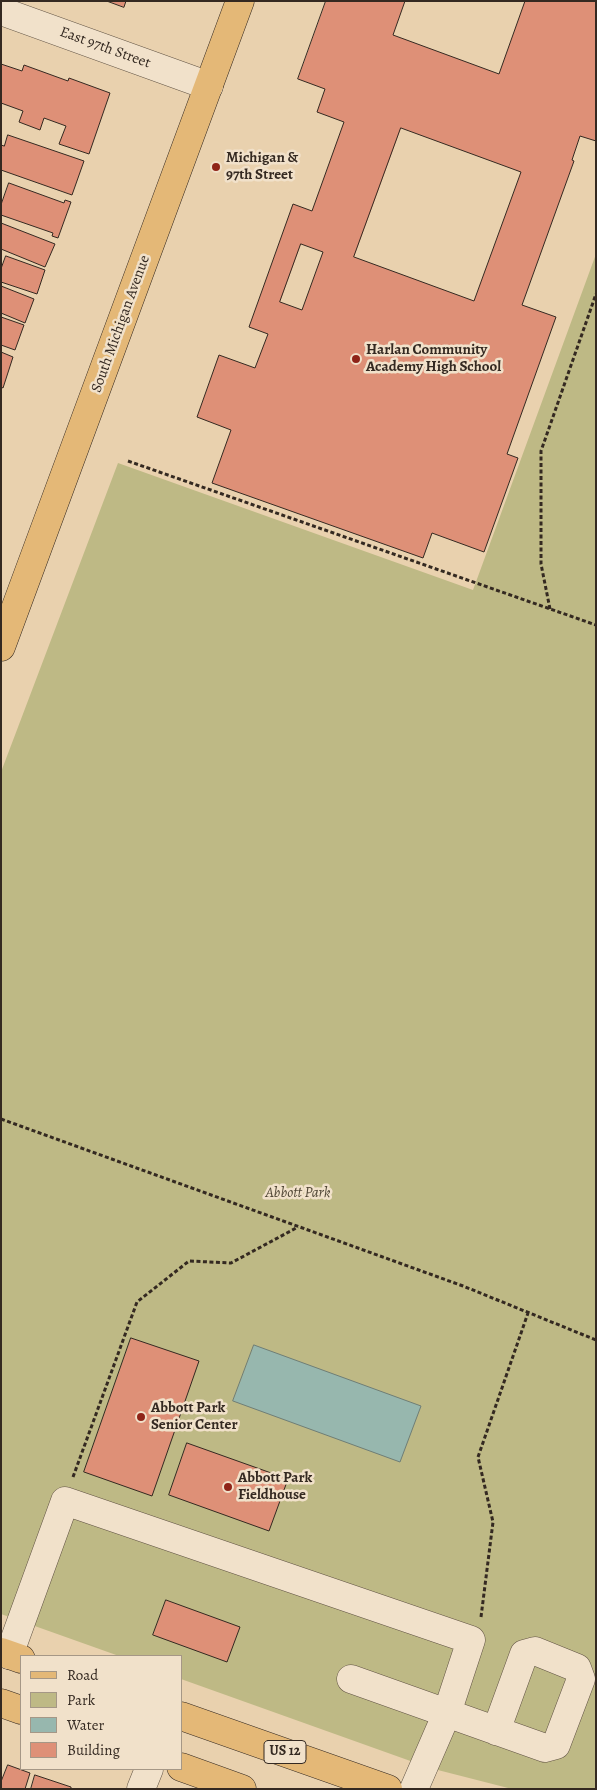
<!DOCTYPE html>
<style>
body{margin:0}
#map{position:relative;width:597px;height:1790px;overflow:hidden;background:#e9d1ae;font-family:Alegreya,serif}
canvas{display:block}
.frame{position:absolute;inset:0;border:2px solid #342921;pointer-events:none}
.legend{position:absolute;left:20px;top:1655px;width:162px;height:115px;box-sizing:border-box;background:#f1e1ca;border:1px solid #a59786;margin:0;padding:6px 9px;list-style:none;font-size:15px;color:#342921}
.legend li{display:flex;align-items:center;gap:10px;height:25px}
.legend b{width:25px;border:1px solid #a59786}
</style>
<div id="map">
<canvas width="597" height="1790"></canvas>
<div class="frame"></div>
<ul class="legend">
<li><b style="height:6px;background:#e4b877"></b>Road</li>
<li><b style="height:14px;background:#beb985"></b>Park</li>
<li><b style="height:14px;background:#97b7ae"></b>Water</li>
<li><b style="height:14px;background:#de9077"></b>Building</li>
</ul>
</div>
<script>
const g = document.querySelector('canvas').getContext('2d');
g.lineJoin = 'round';
function paint(path, color) {
  g.fillStyle = color;
  g.fill(path, 'evenodd');
}
function strokePath(path, color, width, dash) {
  g.strokeStyle = color;
  g.lineWidth = width;
  g.lineCap = dash ? 'butt' : 'round';
  g.setLineDash(dash || []);
  g.stroke(path);
}
function label(font, color, halo, rows, align = 'center') {
  g.font = font + ' Alegreya,serif';
  g.lineWidth = 5;
  g.setLineDash([]);
  g.textBaseline = 'middle';
  g.strokeStyle = halo;
  g.fillStyle = color;
  for (const [text, x, y, turn = 0] of rows) {
    g.save();
    g.translate(x, y);
    g.rotate((+turn || 0) * Math.PI / 180);
    g.textAlign = isNaN(turn) ? turn : align;
    if (halo) g.strokeText(text, 0, 0);
    g.fillText(text, 0, 0);
    g.restore();
  }
}
paint(new Path2D(`
 M596 254V1789H512L430 1768 181 1679V1656H119L1 1614V772L118 463 473 590Z`), '#beb985');
const water = new Path2D(`
 M254 1345 421 1406 400 1462 233 1401Z`);
paint(water, '#97b7ae');
strokePath(water, '#6f7e76', 1);
const building = new Path2D(`
 M107 1H126L124 7Z
 M326 1H405L393 35 499 74 525 1H596V141L580 136 572 160 574 161 522 305 556 317 507 454 518 458 484 552 432 533 423 558 212 483 231 430 197 417 219 355 255 368 268 334 249 327 293 204 312 211 344 122 317 112 325 89 298 79ZM401 128 521 172 474 301 354 257ZM301 244 323 252 302 310 280 302Z
 M1 64 22 71 24 65 68 81 69 78 110 93 89 154 59 144 66 126 44 118 40 130 19 122 23 111 1 103Z
 M8 135 84 161 72 195 1 170V145L4 146Z
 M9 183 64 203 65 200 71 202 58 238 52 236 53 233 1 215V205Z
 M1 223 55 244 45 267 1 249Z
 M6 256 45 270 37 294 1 282V269Z
 M1 286 34 299 25 323 1 313Z
 M1 317 24 325 15 350 1 345Z
 M1 352 13 357 3 388 1 387Z
 M131 1338 199 1361 152 1496 84 1472Z
 M187 1443 288 1479 269 1531 169 1495Z
 M166 1600 240 1627 227 1662 153 1635Z
 M8 1765 30 1773 25 1789H1V1782Z
 M35 1775 71 1787V1789H31Z`);
paint(building, '#de9077');
strokePath(building, '#342921', 1);
const minor = new Path2D(`
 M1 11 209 86
 M9 1655 65 1501 471 1640 447 1713 414 1789
 M351 1679 545 1748 556 1745 581 1679 577 1668 535 1651 524 1654 496 1731
 M141 1789 149 1769`);
const major = new Path2D(`
 M1 647 240 1
 M1 1652 21 1659
 M1 1703 21 1710
 M181 1716 388 1789
 M181 1767 242 1789`);
strokePath(minor, '#615344', 29);
strokePath(major, '#342921', 29);
strokePath(new Path2D(`
 M128 461 596 625
 M550 609 541 564V451L596 294
 M1 1119 463 1286 596 1340
 M73 1477 137 1302 189 1261 231 1263 298 1227
 M481 1617 493 1522 478 1457 528 1313`), '#342921', 3, [4, 2.5]);
strokePath(minor, '#f1e1ca', 28);
strokePath(major, '#e4b877', 28);
for (const [x, y, r, color] of [
 [216,167,5,"#8f2418"],
 [356,359,5,"#8f2418"],
 [141,1417,5,"#8f2418"],
 [228,1487,5,"#8f2418"]
]) {
  const dot = new Path2D();
  dot.arc(x, y, r, 0, 2 * Math.PI);
  g.fillStyle = color;
  g.fill(dot);
  strokePath(dot, '#f1e1ca', 2);
}
for (const [x, y, w] of [
 [285,1752,42]
]) {
  const box = new Path2D();
  box.roundRect(x - w / 2, y - 11.5, w, 23, 4);
  g.fillStyle = '#f1e1ca';
  g.fill(box);
  strokePath(box, '#342921', 1);
}
label('bold 14px', '#342921', null, [
 ["US 12",285,1752]
]);
label('15px', '#342921', '#f1e1ca', [
 ["East 97th Street",105,48,20],
 ["South Michigan Avenue",121,324,-70]
]);
label('bold 15px', '#342921', '#f1e1ca', [
 ["Michigan &",226,158],
 ["97th Street",226,175],
 ["Harlan Community",366,350],
 ["Academy High School",366,367],
 ["Abbott Park",151,1408],
 ["Senior Center",151,1425],
 ["Abbott Park",238,1478],
 ["Fieldhouse",238,1495]
], 'left');
label('italic 15px', '#504635', '#f1e1ca', [
 ["Abbott Park",298,1193]
]);
</script>
